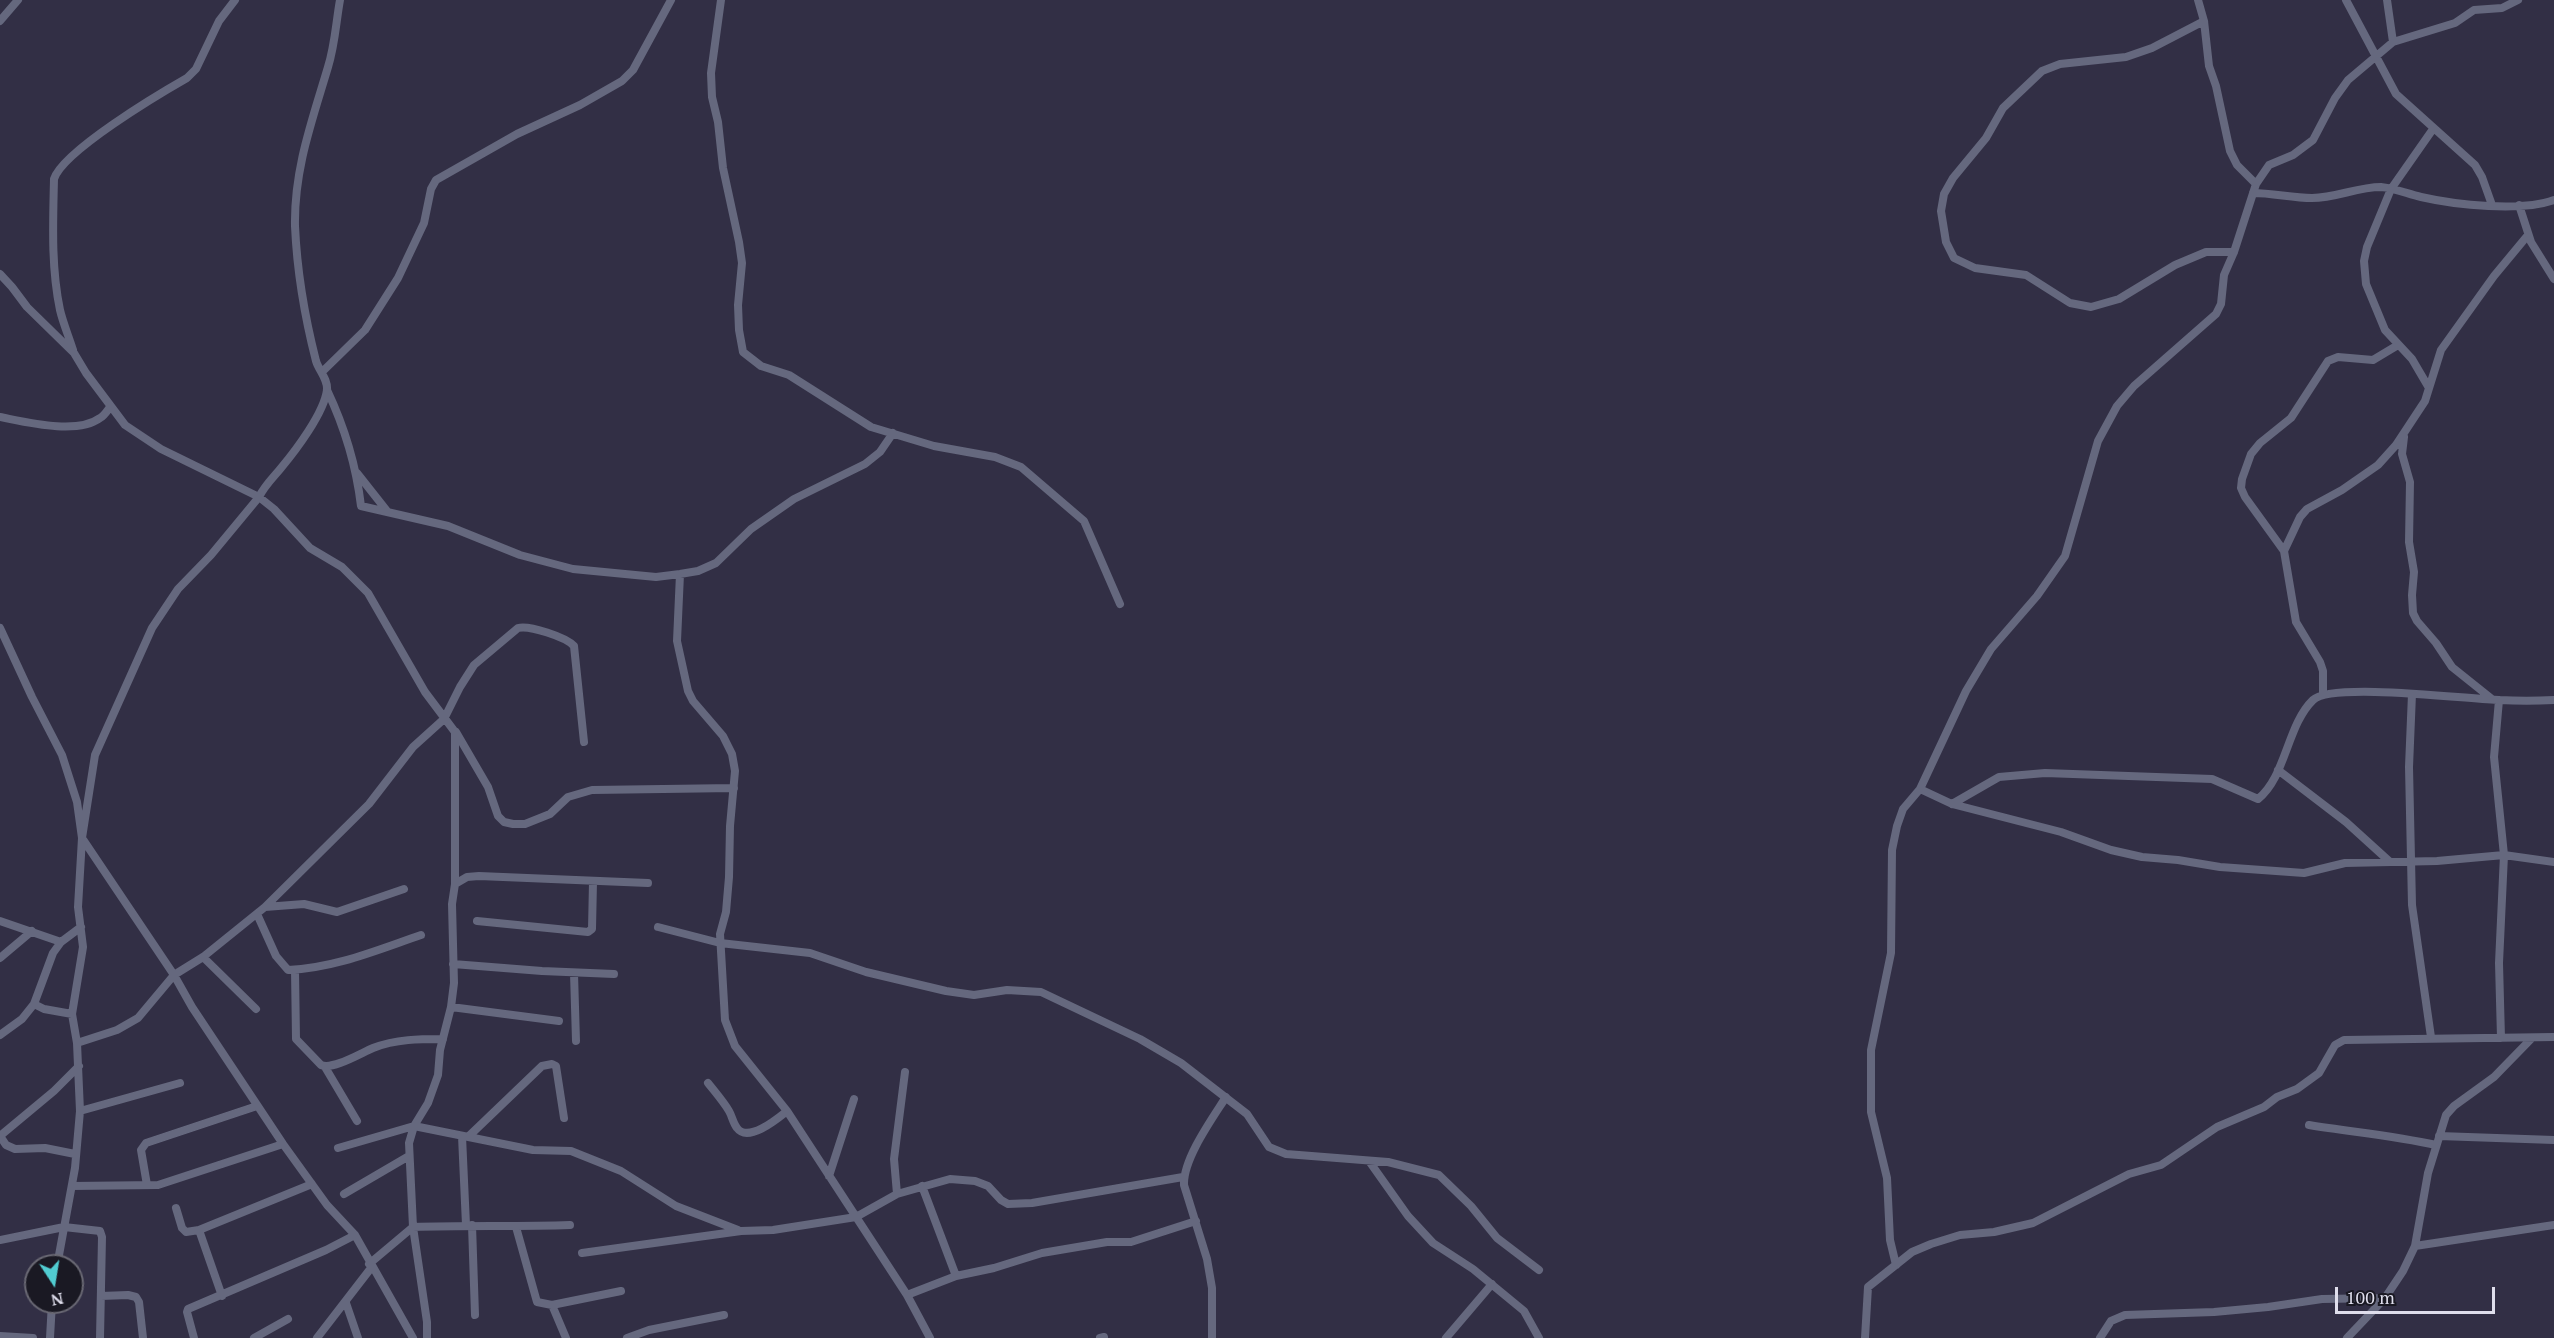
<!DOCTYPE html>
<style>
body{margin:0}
#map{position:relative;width:2554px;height:1338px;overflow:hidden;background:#322f45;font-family:"PT Serif",serif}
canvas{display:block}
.north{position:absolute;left:24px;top:1254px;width:60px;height:60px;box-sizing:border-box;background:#1a1923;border:2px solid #696873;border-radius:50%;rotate:168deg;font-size:16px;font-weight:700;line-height:24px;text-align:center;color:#dfdeec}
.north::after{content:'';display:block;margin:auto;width:21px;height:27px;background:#51ccd1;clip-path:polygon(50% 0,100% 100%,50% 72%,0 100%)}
.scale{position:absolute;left:2335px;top:1287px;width:160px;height:27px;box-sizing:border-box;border:3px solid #dfdeec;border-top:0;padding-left:8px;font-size:18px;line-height:21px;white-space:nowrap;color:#dfdeec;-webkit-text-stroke:4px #1a1923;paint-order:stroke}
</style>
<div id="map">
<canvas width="2554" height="1338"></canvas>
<div class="north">N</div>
<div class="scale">100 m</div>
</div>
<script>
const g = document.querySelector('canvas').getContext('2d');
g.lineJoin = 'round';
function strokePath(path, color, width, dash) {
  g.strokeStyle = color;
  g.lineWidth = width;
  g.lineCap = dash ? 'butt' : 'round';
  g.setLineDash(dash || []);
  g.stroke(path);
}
strokePath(new Path2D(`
 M721 0 711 73 712 97 718 122 723 168 739 242 742 263 738 305 739 330 743 352 761 366 789 375 871 427 934 446 995 457 1021 467 1084 521 1120 604
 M2198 0 2204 21 2209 66 2216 86 2230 151 2237 165 2256 184
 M2346 0 2396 94 2475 165 2482 177 2492 205
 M2387 0 2393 42
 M0 21 18 0
 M2204 21 2152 48 2126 57 2060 64 2042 71 2003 108 1986 138 1953 178 1944 194 1941 211 1946 242 1954 258 1975 268 2026 275 2070 303 2091 307 2119 299 2175 265 2206 252H2234
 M2253 193C2273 193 2292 198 2312 198 2336 198 2357 187 2381 187 2394 188 2408 194 2421 197 2456 205 2521 212 2554 200
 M2519 205 2531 242 2554 279
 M0 274 12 287 27 307 74 353 86 373 125 425 161 449 259 497 274 509 310 548 342 567 368 593 425 692 455 732V884
 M73 350C69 337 63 323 60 310 51 267 53 223 54 179 63 151 159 94 187 78L196 69 219 21 235 0
 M322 372 365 330 398 278 424 223 431 189 436 180 517 134 580 105 622 81 633 70 671 0
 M2429 388 2412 359 2385 330 2366 284 2364 261 2367 247 2391 189 2433 129
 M327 390C345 428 356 464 361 506L448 526 520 555 573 569 656 577 680 574 698 571 716 563 751 529 794 499 865 464 880 452 893 433
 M0 417C26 422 77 435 100 418 104 416 107 411 110 407
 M2404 437 2402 454 2410 482 2409 542 2414 572 2412 595 2413 613 2417 621 2436 643 2452 667 2492 699
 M357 473 387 511
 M2284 551 2245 497 2241 488 2242 479 2251 454 2260 443 2291 418 2328 361 2338 357 2373 360 2398 345
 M680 574 677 641 688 691 693 701 723 736 732 754 735 771 730 826 729 877 726 912 720 934 725 1020 735 1046 787 1111 907 1295 930 1338
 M0 628 32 697 62 755 77 802 82 838 174 975 192 1007 283 1144 327 1205 355 1235 413 1338
 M2323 694V671L2320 662 2296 622 2284 551 2300 517 2307 509 2342 490 2378 465 2396 445 2425 401 2441 350 2494 276 2528 235
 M2412 694 2409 767 2412 905 2431 1037
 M2499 700 2494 757 2504 855 2499 963 2501 1038
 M456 732 488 787 498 816 504 822 513 824H525L550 814 568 797 592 790 734 788
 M2278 770 2346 822 2389 861
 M1920 789 1952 804 2061 832 2111 850 2142 857 2178 860 2220 867 2304 873 2345 863 2437 861 2504 855 2554 862
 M1952 804 1999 777 2045 773 2212 779 2258 799C2286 777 2287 725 2313 700 2331 682 2468 699 2499 700 2517 701 2536 701 2554 700
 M265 907 369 804 413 747 444 719 460 687 474 665 518 628C529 625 566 637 574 646L584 742
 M257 914 276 956 288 970C335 968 377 950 421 935
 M0 921 61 942
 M477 921 588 932 592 929 593 882
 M658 927 720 943 810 953 866 972 946 991 974 995 1007 990 1041 992 1140 1039 1181 1063 1247 1114 1269 1147 1286 1154 1388 1162 1439 1175 1471 1206 1497 1238 1539 1270
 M203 957 256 1009
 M0 958 32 931
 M453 964 542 971 614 974
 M295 970 296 1039 321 1065C333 1070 361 1053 373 1048 396 1039 420 1039 443 1039
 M574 973 576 1041
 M34 1004 44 1009 72 1014
 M451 1007 559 1021
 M0 1035 22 1019 34 1004 53 953 61 942 81 927
 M77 1043 117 1030 138 1018 174 975 203 957 265 907 304 904 337 912 404 889
 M325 1067 357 1121
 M708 1083C715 1092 723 1101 729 1111 732 1116 733 1123 737 1128 748 1143 777 1119 787 1111
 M80 1111 180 1083
 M2309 1125C2352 1132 2394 1136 2436 1145
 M0 1136 54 1091 79 1066
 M0 1136 6 1145 15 1149 45 1148 75 1154
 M462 1136 466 1225
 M469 1136 542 1066 552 1064 556 1066 564 1118
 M2439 1136 2554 1140
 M338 1148 414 1126 533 1150 571 1151 621 1171 676 1206 738 1230
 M1369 1161 1408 1216 1433 1243 1473 1269 1524 1311 1539 1338
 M829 1176 854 1099
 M147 1185 141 1150 146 1143 257 1106
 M72 1186 158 1185 283 1144
 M922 1186 956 1276
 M344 1194 409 1156
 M897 1194 894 1159 905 1072
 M176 1208 182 1228 186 1232 199 1230 312 1184
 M472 1225 475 1315
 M516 1227 537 1302 552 1305 621 1291
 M199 1230 222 1296
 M0 1240 64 1227 100 1231 102 1237 100 1338
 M2415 1246 2554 1225
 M582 1253 741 1231 773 1230 856 1217 897 1194 950 1179 975 1181 988 1186 1001 1200 1008 1204 1032 1203 1183 1177
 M369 1264 413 1227 409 1143 414 1126 428 1103 438 1075 440 1050 451 1007 454 983 452 904 455 884 467 877 479 876 648 883
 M1896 1265 1890 1240 1887 1178 1871 1112V1050L1891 953 1892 850 1897 826 1903 809 1920 789 1966 691 1991 649 2037 596 2065 556 2098 441 2117 406 2134 386 2216 314 2221 304 2224 275 2234 252 2256 184 2269 165 2293 155 2313 140 2335 98 2348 80 2393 42 2455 23 2474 10 2502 8 2518 0
 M57 1266 75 1168 80 1111 77 1043 72 1014 83 947 78 907 82 838 95 755 152 628 178 589 211 555 259 497C265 485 273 478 281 468 296 450 324 413 327 390 328 379 319 371 316 361 305 318 297 271 295 226 294 169 312 121 328 67 335 45 336 22 340 0
 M907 1295 956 1276 994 1268 1042 1253 1107 1242H1131L1196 1221
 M101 1296 128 1295 136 1297 139 1302 143 1338
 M346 1303 358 1338
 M552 1305 566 1338
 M0 1336 33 1338
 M50 1338 52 1302
 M194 1338 187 1312 188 1309 326 1250 355 1235
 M254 1338 288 1319
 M317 1338 371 1268
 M427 1338V1322L413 1227C465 1225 518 1227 570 1225
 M627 1338 649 1330 724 1315
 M1100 1338 1104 1337
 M1212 1338V1288L1207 1259 1184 1185C1183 1159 1212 1119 1226 1097
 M1446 1338 1492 1284
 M1865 1338 1868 1287 1912 1252 1931 1244 1960 1235 1994 1232 2033 1223 2129 1174 2161 1165 2217 1127 2264 1107 2277 1097 2297 1089 2319 1073 2335 1045 2344 1040 2554 1037
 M2100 1338 2111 1321 2125 1315 2214 1312 2268 1307 2322 1299 2385 1298
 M2347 1338 2385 1298 2403 1271 2415 1246 2428 1173 2446 1115 2454 1106 2494 1077 2532 1038`), '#65687e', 8);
</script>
